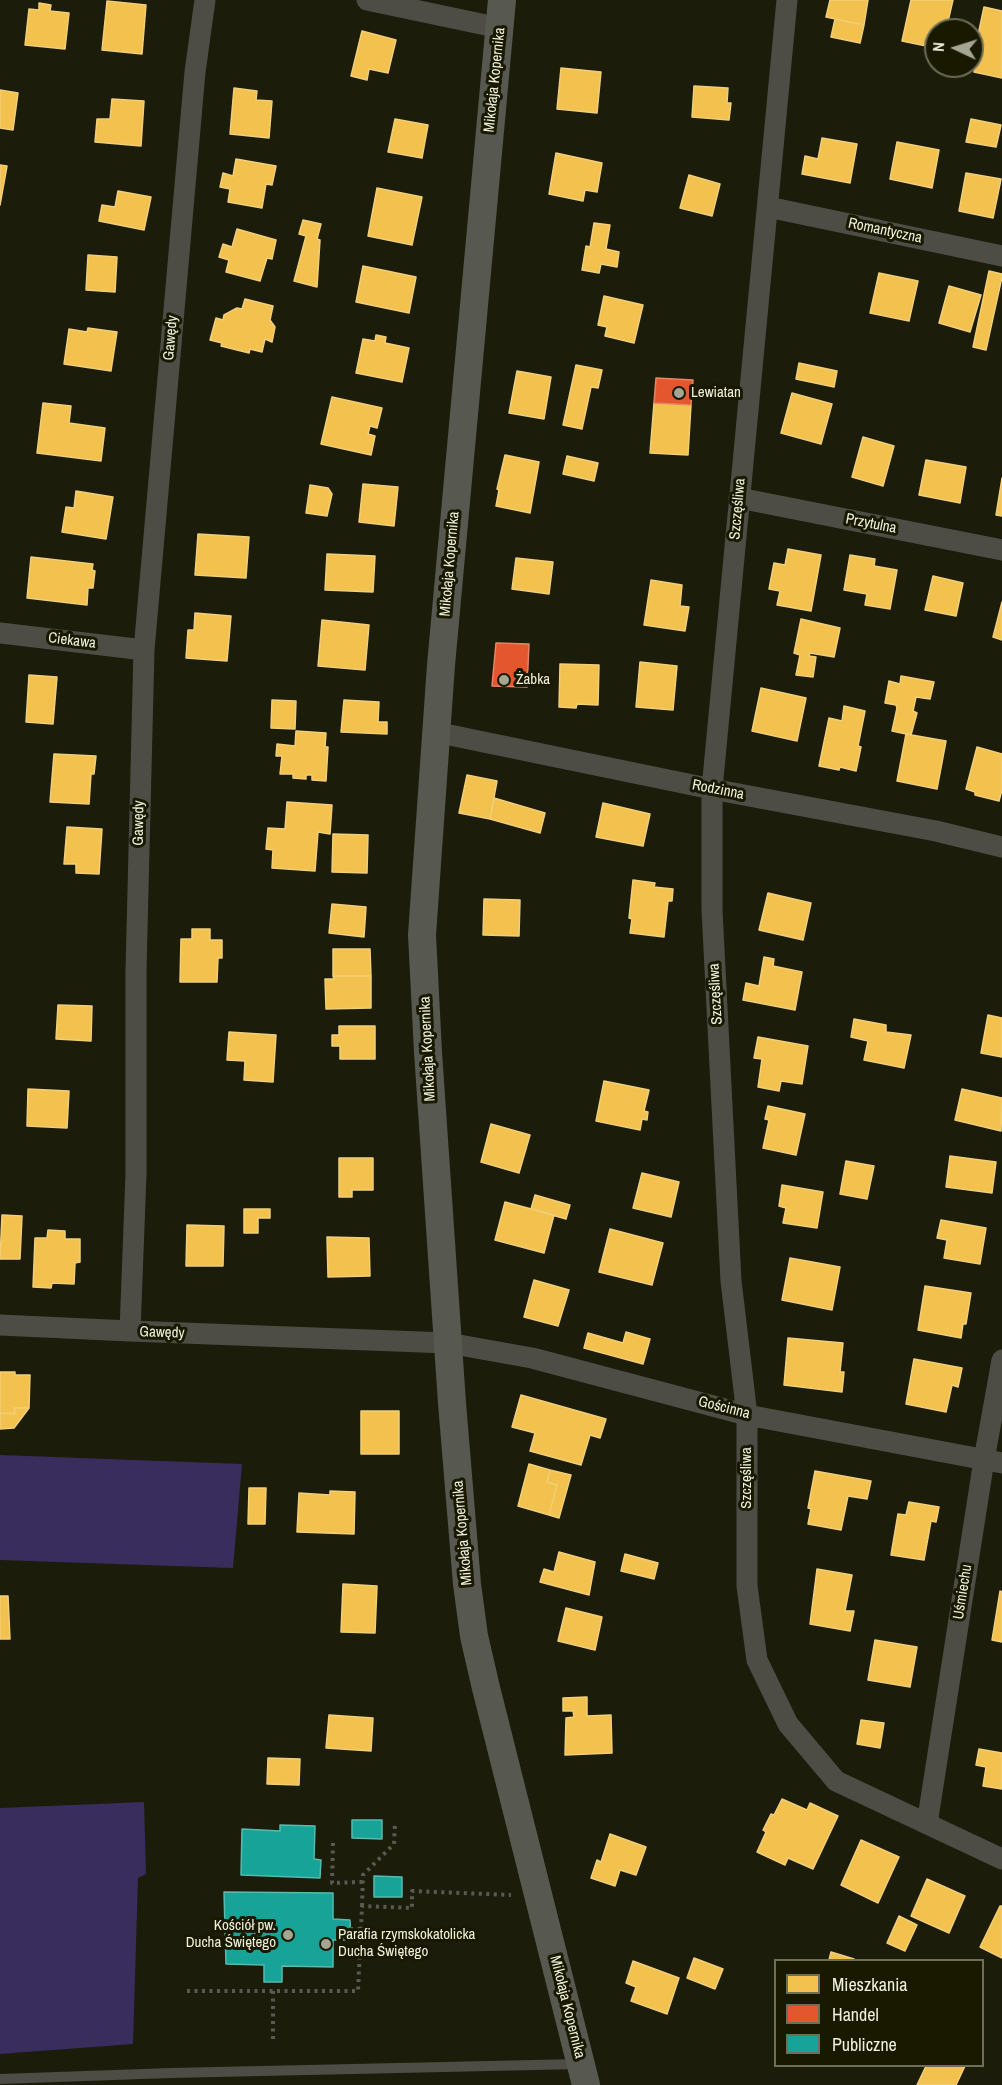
<!DOCTYPE html>
<meta charset="utf-8">
<style>
body{margin:0}
#map{position:relative;width:1002px;height:2085px;overflow:hidden;background:#1c1c0b;font-family:"Archivo Narrow",sans-serif}
canvas{display:block}
.legend{position:absolute;left:774px;top:1959px;width:210px;height:108px;box-sizing:border-box;background:#191900;border:2px solid #6e6f58;margin:0;padding:8px 10px;list-style:none;font-size:18px;color:#eef0dd}
.legend li{display:flex;align-items:center;gap:12px;height:30px}
.legend b{width:30px;border:2px solid #6e6f58}
.north{position:absolute;left:924px;top:18px;width:60px;height:60px;box-sizing:border-box;background:#191900;border:2px solid #6e6f58;border-radius:50%;rotate:274deg;font-size:16px;font-weight:700;line-height:24px;text-align:center;color:#eef0dd}
.north::after{content:'';display:block;margin:auto;width:21px;height:27px;background:#a4a694;clip-path:polygon(50% 0,100% 100%,50% 72%,0 100%)}
</style>
<div id="map">
<canvas width="1002" height="2085"></canvas>
<ul class="legend">
<li><b style="height:16px;background:#f2c14e"></b>Mieszkania</li>
<li><b style="height:16px;background:#e4572e"></b>Handel</li>
<li><b style="height:16px;background:#17a398"></b>Publiczne</li>
</ul>
<div class="north">N</div>
</div>
<script>
const g = document.querySelector('canvas').getContext('2d');
g.lineJoin = 'round';
function paint(path, color) {
  g.fillStyle = color;
  g.fill(path, 'evenodd');
}
function strokePath(path, color, width, dash) {
  g.strokeStyle = color;
  g.lineWidth = width;
  g.lineCap = dash ? 'butt' : 'round';
  g.setLineDash(dash || []);
  g.stroke(path);
}
function label(font, color, halo, rows, align = 'center') {
  g.font = font + ' "Archivo Narrow",sans-serif';
  g.lineWidth = 6;
  g.setLineDash([]);
  g.textBaseline = 'middle';
  g.strokeStyle = halo;
  g.fillStyle = color;
  for (const [text, x, y, turn = 0] of rows) {
    g.save();
    g.translate(x, y);
    g.rotate((+turn || 0) * Math.PI / 180);
    g.textAlign = isNaN(turn) ? turn : align;
    if (halo) g.strokeText(text, 0, 0);
    g.fillText(text, 0, 0);
    g.restore();
  }
}
paint(new Path2D(`
 M0 1455 242 1464 233 1568 0 1560Z
 M144 1802 146 1874 138 1878 133 2044 0 2054V1808Z`), '#392d5e');
const homes = new Path2D(`
 M830 0H868L864 25 826 17Z
 M911 0H953L946 30H936V48L902 41Z
 M107 1 146 5 142 54 102 50Z
 M39 3 51 5 50 11 69 13 65 49 25 45 29 9 39 10Z
 M984 7 1002 11V78L974 72 978 55 974 54Z
 M835 19 864 25 860 43 831 37Z
 M362 31 396 40 388 73 369 69 367 80 351 76Z
 M561 68 601 72 597 113 557 109Z
 M694 86 728 88 727 103H731L729 120 692 117Z
 M234 88 257 91 256 100 272 101 269 138 230 134Z
 M0 90 18 93 13 130 0 128Z
 M112 99 144 101 141 146 95 142 97 119H110Z
 M395 119 428 125 422 158 388 152Z
 M971 119 1001 125 996 147 966 142Z
 M822 138 857 144 850 183 802 174 805 156 818 159Z
 M897 142 939 150 932 188 890 179Z
 M556 153 602 163 597 192 585 190 583 201 549 194Z
 M236 159 276 166 272 185 266 184 262 208 228 202 230 189 220 187 223 173 233 176Z
 M0 165 7 166 0 205Z
 M966 173 1001 179 993 218 959 211Z
 M689 175 720 184 712 216 680 208Z
 M377 188 422 197 412 245 368 236Z
 M118 191 151 197 144 230 99 221 102 205 115 207Z
 M303 220 321 224 317 239 320 240 317 287 294 281 306 236 299 234Z
 M594 223 610 225 606 249 619 252 617 267 601 264 599 273 582 270 586 246 590 247Z
 M237 229 276 240 272 259 267 258 260 281 226 272 229 260 219 257 223 244 232 247Z
 M88 255 117 257 115 292 86 290Z
 M363 266 416 277 409 313 356 302Z
 M989 271 1002 274V277L986 350 973 347Z
 M879 273 918 281 909 321 870 313Z
 M949 286 981 295 970 332 939 323Z
 M604 296 643 305 634 343 605 336 607 327 598 325Z
 M245 299 273 306 270 320 275 327 272 342 265 339 262 352 250 349 249 353 221 346 222 343 210 340 216 318 223 320 224 315 237 308 242 309Z
 M88 328 117 332 111 371 64 364 69 329 87 332Z
 M376 335 386 337 385 343 409 348 402 382 356 373 363 339 375 341Z
 M799 363 837 371 834 387 796 379Z
 M576 365 602 370 598 388 591 387 582 429 563 425Z
 M517 371 551 377 544 419 509 413Z
 M792 393 832 404 821 444 781 433Z
 M332 397 382 408 377 428 370 426 368 434 375 436 371 455 321 444Z
 M43 403 71 406 69 423 105 428 101 461 37 453Z
 M654 403 691 405 688 455 650 453Z
 M863 437 894 446 883 486 852 477Z
 M505 455 539 462 530 513 496 506 499 490 497 489Z
 M567 456 598 463 594 481 563 474Z
 M926 460 966 467 960 503 919 495Z
 M1002 478V516L996 515Z
 M363 484 398 487 394 526 359 522Z
 M310 485 328 488 332 494 327 516 306 513Z
 M76 491 113 497 106 539 62 532 66 507 74 508Z
 M198 534 249 537 246 578 195 575Z
 M788 549 821 555 811 611 777 605 780 591 769 589 774 563 785 565Z
 M327 554 375 556 373 592 325 590Z
 M850 555 875 559 874 566 897 570 890 609 865 605 867 594 844 590Z
 M31 557 93 564 92 570 95 571 93 588H88L87 605 27 598Z
 M516 558 553 562 549 594 512 589Z
 M933 576 963 583 956 616 925 610Z
 M651 580 682 585 680 606 689 607 685 631 644 625Z
 M1002 602V640L993 637Z
 M195 613 231 616 227 661 186 658 188 630H194Z
 M801 619 840 628 834 657 810 653 809 656 816 657 813 677 796 675 800 655 794 653Z
 M322 620 369 625 365 670 318 666Z
 M640 662 677 666 673 710 636 707Z
 M560 664 599 665 598 705 577 704 576 708 559 707Z
 M29 675 57 677 53 724 26 722Z
 M901 676 934 682 930 699 916 697 913 711 917 713 911 735 892 731 897 708 896 705 885 703 889 681 900 684Z
 M761 688 806 698 797 741 752 731Z
 M272 700 296 701 295 729 271 728Z
 M344 700 379 702 378 722H387V734L341 732Z
 M844 706 865 711 858 746 861 747 856 771 840 767 839 770 819 766 829 718 842 721Z
 M296 731 326 733 325 747H328L326 781 312 780V775H306V779L293 778V774H280L282 756H276L277 744 295 746Z
 M906 734 946 741 937 789 897 781Z
 M977 747 1002 754V790L999 801 975 795V792L966 789Z
 M54 754 96 756 94 774H91L89 804 50 802Z
 M467 775 497 781 490 819 459 813Z
 M494 798 545 813 540 833 490 819Z
 M287 802 332 805 330 834 318 832 315 871 272 868 273 850 266 849 268 828 285 829Z
 M603 803 650 814 643 846 596 837Z
 M67 827 102 829 99 874 76 873V864H64Z
 M333 834 368 835 367 873 332 872Z
 M633 880 655 883 654 887 673 889 672 901H668L664 937 630 933 632 919 629 918Z
 M768 893 811 903 803 940 759 930Z
 M484 899 520 900 519 936 483 935Z
 M332 904 366 907 364 937 329 933Z
 M192 929H210V940H222V958H218L217 982H180L181 939H192Z
 M333 949H370L371 976H333Z
 M764 957 774 959 773 966 802 972 795 1010 743 1000 746 983 759 986Z
 M333 976H371V1008L326 1009 325 979H334Z
 M58 1005 92 1006 91 1041 56 1039Z
 M988 1015 1002 1018V1057L981 1053Z
 M854 1019 886 1025V1032L911 1035 904 1068 864 1060 868 1041 851 1037Z
 M339 1026H375V1059H340V1046H332V1035H339Z
 M229 1032 276 1035 273 1082 244 1080 245 1061 227 1060Z
 M758 1037 808 1046 802 1084 781 1081 779 1091 758 1087 762 1059 754 1058Z
 M604 1081 649 1090 644 1111 648 1112 647 1120 642 1119 640 1130 596 1121Z
 M28 1089 69 1091 67 1128 27 1126Z
 M962 1089 1002 1098 1001 1131 955 1120Z
 M768 1106 805 1114 796 1155 763 1148 769 1120 765 1119Z
 M491 1124 530 1135 519 1173 481 1162Z
 M950 1156 996 1162 992 1193 946 1187Z
 M339 1158H373V1190H352V1197H339Z
 M846 1161 874 1166 867 1199 840 1194Z
 M642 1173 679 1182 671 1217 633 1208Z
 M782 1185 823 1192 817 1228 783 1223 786 1208 779 1206Z
 M535 1195 570 1205 566 1219 531 1209Z
 M505 1202 554 1215 544 1253 495 1240Z
 M244 1209H270V1218H258V1233H244Z
 M2 1215 22 1216 20 1259H0Z
 M941 1220 986 1228 980 1264 944 1258 947 1240 937 1238Z
 M187 1225 224 1226 223 1266H186Z
 M610 1229 663 1243 652 1285 599 1272Z
 M48 1230 65 1231V1239H80V1262L75 1263 74 1284 52 1283 51 1288 33 1287 35 1238H47Z
 M327 1237 369 1238 370 1276 328 1277Z
 M790 1258 840 1267 832 1310 782 1300Z
 M534 1280 569 1290 558 1326 524 1317Z
 M925 1286 971 1293 966 1324H963L961 1338 918 1330Z
 M626 1332 650 1339 643 1364 584 1348 588 1333 623 1343Z
 M788 1338 843 1343 840 1372H844L842 1392 784 1385Z
 M914 1359 962 1368 958 1387 952 1385 946 1412 906 1404Z
 M0 1372H15V1375H30L29 1408H14L15 1414 0 1413Z
 M521 1395 606 1419 600 1438 590 1435 581 1465 530 1451 535 1433 512 1427Z
 M14 1408H29L14 1428 0 1429V1413L15 1414Z
 M361 1411H399V1454H361Z
 M529 1464 550 1470 547 1482 557 1485 549 1515 518 1506Z
 M550 1470 571 1475 559 1518 549 1515 557 1485 547 1482Z
 M815 1471 871 1481 867 1499 848 1496 841 1530 808 1524 811 1509 808 1508Z
 M249 1488H266L265 1524H248Z
 M330 1491 355 1492 354 1534 297 1532 299 1493 330 1495Z
 M909 1502 939 1507 936 1522 931 1521 924 1560 891 1555 898 1514 906 1515Z
 M559 1552 595 1562 589 1595 540 1582 544 1569 554 1572Z
 M625 1554 658 1563 654 1579 621 1571Z
 M817 1569 852 1575 845 1611H854L850 1631 810 1624Z
 M343 1584 377 1586 375 1633 341 1632Z
 M1000 1591 1002 1592V1642L992 1640Z
 M0 1596H8L10 1639H0Z
 M566 1608 602 1617 595 1650 558 1641Z
 M875 1640 917 1647 910 1687 868 1680Z
 M587 1697V1716L611 1715 612 1753 565 1755 566 1718 574 1717 573 1711H563V1698Z
 M329 1715 373 1718 371 1751 326 1748Z
 M861 1720 884 1723 880 1748 857 1744Z
 M979 1749 1002 1753V1789L983 1786 986 1767 976 1765Z
 M268 1758 300 1759 299 1785 267 1784Z
 M782 1799 807 1810 810 1803 838 1816 813 1869 788 1858 785 1865 757 1852 766 1832 763 1830 771 1814 774 1815Z
 M610 1834 646 1847 636 1875 620 1870 615 1886 591 1878 597 1860 601 1862Z
 M861 1840 899 1857 878 1903 841 1885Z
 M927 1879 965 1896 949 1933 911 1916Z
 M1000 1906H1002V1958L980 1947Z
 M899 1916 917 1925 905 1951 887 1943Z
 M831 1952 854 1959V1960H829Z
 M694 1958 723 1969 715 1989 687 1978Z
 M633 1961 679 1978 667 2014 631 2001 636 1987 626 1983Z
 M926 2066H965L956 2085H917Z`);
paint(homes, '#f2c14e');
strokePath(homes, '#f1cf79', 1.5);
const shops = new Path2D(`
 M656 378 693 380 691 405 654 403Z
 M496 643 529 644 527 687 492 686Z`);
paint(shops, '#e4572e');
strokePath(shops, '#e78562', 1.5);
const public = new Path2D(`
 M352 1820H382V1839L352 1838Z
 M280 1825 315 1826 314 1859 321 1860 320 1878 241 1875 242 1829 280 1831Z
 M374 1876 402 1877V1897H374Z
 M224 1892 333 1893V1919L350 1920 351 1940H333V1967L282 1966V1982H264V1965L226 1964Z`);
paint(public, '#17a398');
strokePath(public, '#58baad', 1.5);
strokePath(new Path2D(`
 M333 1843 332 1883 363 1882
 M362 1906 363 1875 394 1844 395 1823
 M350 1929H362
 M187 1991H358L362 1906 412 1908V1891L511 1895
 M273 1991V2040`), '#595a52', 4, [3, 4.5]);
strokePath(new Path2D(`
 M0 2079 171 2073 580 2064`), '#4d4d46', 10);
strokePath(new Path2D(`
 M205 0 195 72 144 650 136 970V1174L130 1331 448 1343 532 1358 747 1415 1002 1463
 M367 0 500 28
 M787 0 712 789V910L731 1281 747 1415V1586L757 1660 788 1724 836 1781 1002 1859
 M768 207 1002 256
 M739 498 1002 550
 M0 633 144 650
 M435 732 712 789 936 831 1002 847
 M0 1325 130 1331
 M927 1824 984 1460 1002 1360`), '#4d4d46', 21);
strokePath(new Path2D(`
 M502 0 441 665 422 935 428 1052 452 1403 467 1584 474 1636 486 1688 586 2085`), '#575850', 28);
for (const [x, y, r, color] of [
 [679,393,6,"#a4a694"],
 [504,680,6,"#a4a694"],
 [288,1935,6,"#a4a694"],
 [326,1944,6,"#a4a694"]
]) {
  const dot = new Path2D();
  dot.arc(x, y, r, 0, 2 * Math.PI);
  g.fillStyle = color;
  g.fill(dot);
  strokePath(dot, '#191900', 2);
}
label('15px', '#eef0dd', '#191900', [
 ["Mikołaja Kopernika",495,80,-84],
 ["Romantyczna",885,231,12],
 ["Gawędy",171,338,-85],
 ["Szczęśliwa",738,509,-85],
 ["Przytulna",871,524,11],
 ["Mikołaja Kopernika",450,564,-85],
 ["Ciekawa",72,641,7],
 ["Rodzinna",718,790,11],
 ["Gawędy",139,823,-89],
 ["Szczęśliwa",716,994,-93],
 ["Mikołaja Kopernika",428,1049,-93],
 ["Gawędy",162,1333,2],
 ["Gościnna",724,1408,14],
 ["Szczęśliwa",747,1478,-90],
 ["Mikołaja Kopernika",463,1533,-95],
 ["Uśmiechu",963,1592,-81],
 ["Mikołaja Kopernika",567,2007,76]
]);
label('15px', '#eef0dd', '#191900', [
 ["Lewiatan",691,393],
 ["Żabka",516,680],
 ["Kościół pw.",276,1926,"right"],
 ["Ducha Świętego",276,1943,"right"],
 ["Parafia rzymskokatolicka",338,1935],
 ["Ducha Świętego",338,1952]
], 'left');
</script>
